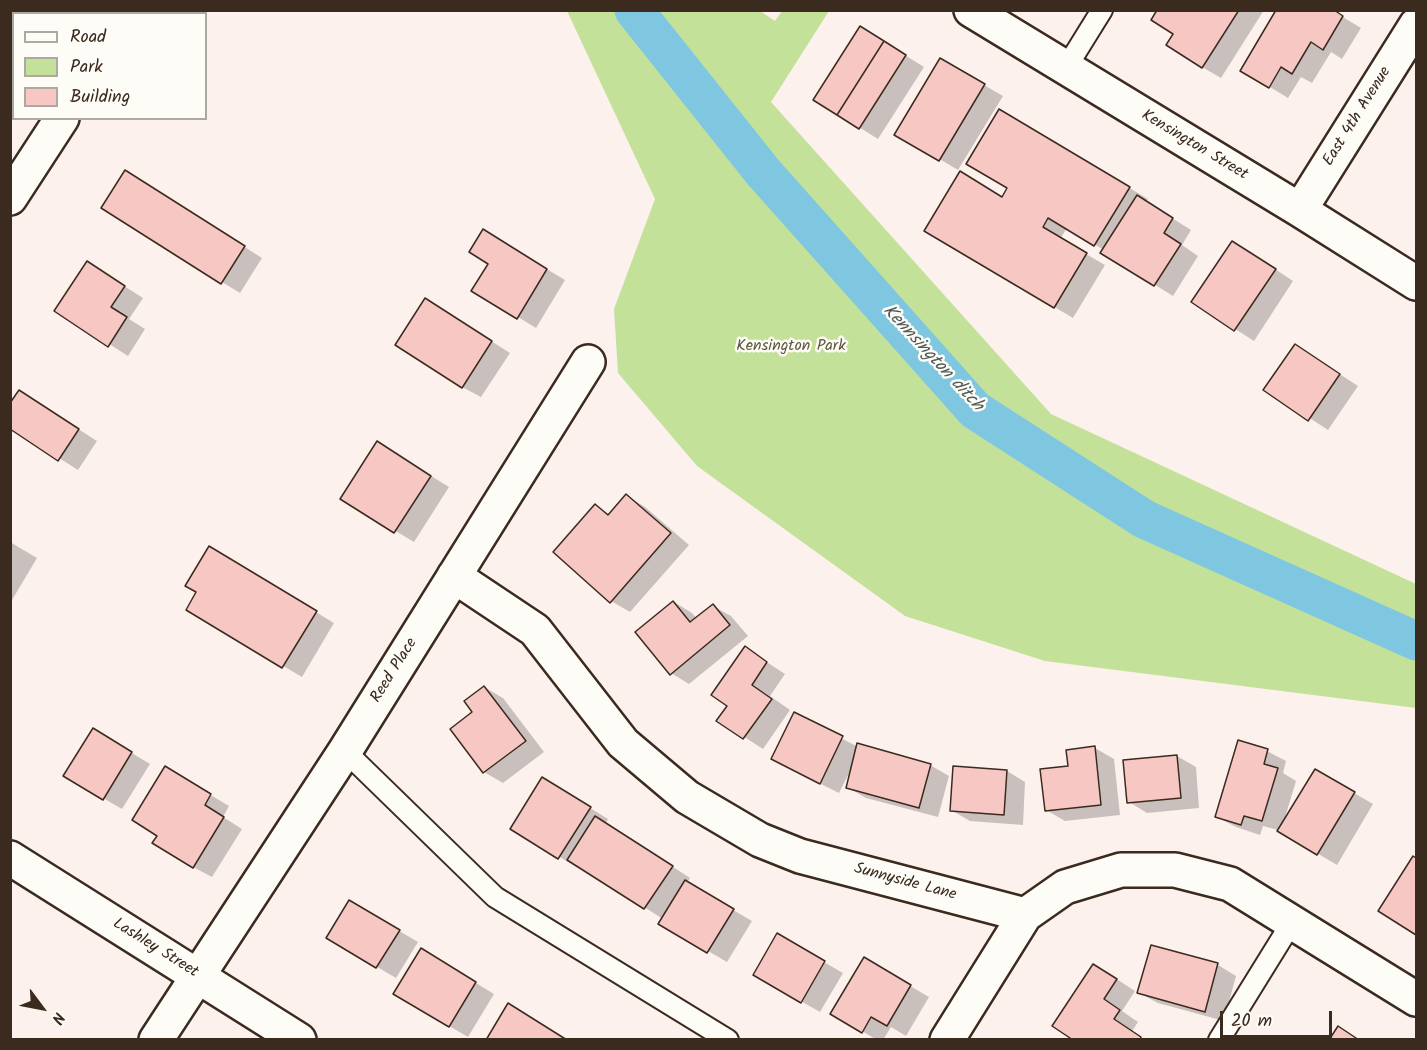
<!DOCTYPE html>
<style>
body{margin:0}
#map{position:relative;width:1427px;height:1050px;overflow:hidden;background:#fcf1ed;font-family:Kalam,sans-serif}
canvas{display:block}
.frame{position:absolute;inset:0;border:12px solid #3b2a1e;pointer-events:none}
.legend{position:absolute;left:12px;top:12px;width:195px;height:108px;box-sizing:border-box;background:#fdfcf7;border:2px solid #afa8a0;margin:0;padding:8px 10px;list-style:none;font-size:18px;color:#3b2a1e}
.legend li{display:flex;align-items:center;gap:12px;height:30px}
.legend b{width:30px;border:2px solid #afa8a0}
.north{position:absolute;left:12px;top:978px;width:60px;height:60px;-webkit-text-stroke:4px #fdfcf7;paint-order:stroke;rotate:122deg;font-size:16px;font-weight:700;line-height:24px;text-align:center;color:#3b2a1e}
.north::after{content:'';display:block;margin:auto;width:21px;height:27px;background:#3b2a1e;clip-path:polygon(50% 0,100% 100%,50% 72%,0 100%)}
.scale{position:absolute;left:1220px;top:1011px;width:112px;height:27px;box-sizing:border-box;border:3px solid #3b2a1e;border-top:0;padding-left:8px;font-size:18px;line-height:21px;white-space:nowrap;color:#3b2a1e;-webkit-text-stroke:4px #fdfcf7;paint-order:stroke}
</style>
<div id="map">
<canvas width="1427" height="1050"></canvas>
<div class="frame"></div>
<ul class="legend">
<li><b style="height:8px;background:#fdfcf7"></b>Road</li>
<li><b style="height:16px;background:#c3e199"></b>Park</li>
<li><b style="height:16px;background:#f7c7c4"></b>Building</li>
</ul>
<div class="north">N</div>
<div class="scale">20 m</div>
</div>
<script>
const g = document.querySelector('canvas').getContext('2d');
g.lineJoin = 'round';
function paint(path, color) {
  g.fillStyle = color;
  g.fill(path, 'evenodd');
}
function strokePath(path, color, width, dash) {
  g.strokeStyle = color;
  g.lineWidth = width;
  g.lineCap = dash ? 'butt' : 'round';
  g.setLineDash(dash || []);
  g.stroke(path);
}
function label(font, color, halo, rows, align = 'center') {
  g.font = font + ' Kalam,sans-serif';
  g.lineWidth = 5;
  g.setLineDash([]);
  g.textBaseline = 'middle';
  g.strokeStyle = halo;
  g.fillStyle = color;
  for (const [text, x, y, turn = 0] of rows) {
    g.save();
    g.translate(x, y);
    g.rotate((+turn || 0) * Math.PI / 180);
    g.textAlign = isNaN(turn) ? turn : align;
    if (halo) g.strokeText(text, 0, 0);
    g.fillText(text, 0, 0);
    g.restore();
  }
}
paint(new Path2D(`
 M567 11H760L775 21 782 11H829L771 102 1051 414 1416 584V708L1045 661 905 616 697 466 618 373 614 309 655 199Z`), '#c3e199');
paint(new Path2D(`
 M1158 10H1264L1221 78 1202 67Z
 M1331 10 1361 28 1342 59 1331 52 1312 83 1301 77 1288 98 1242 70Z
 M879 39 924 67 878 139 815 100Z
 M941 60 1003 96 958 170 897 134Z
 M1000 111 1148 199 1146 202 1191 230 1182 245 1198 256 1173 296 1102 252 1104 250 1067 228 1060 239 1105 265 1073 318 926 231 1003 198 1009 188Z
 M144 183 262 258 240 293 222 282Z
 M502 242 565 280 536 328 518 317Z
 M1251 253 1293 281 1254 341 1193 302Z
 M88 263 143 298 129 319 145 329 128 356 56 310Z
 M444 311 510 353 481 397 462 387Z
 M1295 345 1358 386 1328 430 1265 389Z
 M20 392 97 441 78 470 10 427Z
 M396 454 449 487 414 542 342 499Z
 M627 496 645 507 689 545 630 612 611 601 595 506 611 515Z
 M10 542 37 558 12 600 10 599Z
 M209 548 334 623 302 677 188 610 198 592Z
 M674 602 692 613 697 619 713 606 731 616 748 636 689 684 671 673Z
 M745 648 785 674 770 696 790 710 763 749 718 720 729 706Z
 M484 687 503 698 544 752 503 783 484 772 474 712Z
 M795 714 858 747 930 765 949 776 938 817 866 798 847 787 850 771 839 793 791 769Z
 M112 741 150 764 122 809 103 798Z
 M1095 748 1114 759 1120 815 1065 821 1046 810 1070 768Z
 M1267 751 1286 761 1283 773 1296 781 1284 821 1316 771 1373 804 1337 865 1278 830 1263 826 1260 835 1236 827 1217 817Z
 M1177 756 1196 767 1199 808 1147 813 1129 802Z
 M1007 771 1025 782 1023 825 970 821 951 810Z
 M184 779 229 806 223 817 242 829 212 877 193 867Z
 M561 790 608 819 606 823 690 878 687 883 752 921 727 962 660 923 663 919 579 866 578 868 512 828Z
 M1413 858 1416 859V933L1380 910Z
 M350 902 418 942 396 978 328 938Z
 M777 935 843 973 820 1012 755 975Z
 M1152 947 1218 965 1236 976 1224 1021 1158 1003 1139 993Z
 M864 959 929 997 906 1036 891 1027 883 1040H877L832 1013Z
 M440 961 494 994 468 1037 449 1026Z
 M1112 976 1135 991 1122 1011 1138 1022 1132 1031 1144 1040H1076Z`), '#0003');
strokePath(new Path2D(`
 M634 10 763 172 975 410 1144 519 1416 641`), '#7fc7e0', 39);
const building = new Path2D(`
 M1157 10H1239L1202 68 1166 45 1173 34 1151 20Z
 M1276 10H1334L1343 16 1323 50 1311 42 1292 74 1281 67 1269 88 1240 71Z
 M860 26 884 41 837 115 813 100Z
 M884 41 906 55 859 129 837 115Z
 M940 58 985 84 939 161 894 135Z
 M999 109 1130 187 1094 246 1048 218 1043 227 1087 253 1054 308 924 231 960 171 1002 197 1007 188 966 164Z
 M125 170 245 246 221 284 101 208Z
 M1137 195 1173 218 1164 233 1181 244 1154 286 1100 253Z
 M483 229 547 269 517 319 471 291 488 264 469 252Z
 M1232 241 1276 269 1234 331 1191 302Z
 M87 261 125 286 111 307 127 317 108 347 54 311Z
 M425 298 492 341 462 388 395 345Z
 M1295 344 1340 374 1308 421 1263 390Z
 M19 390 79 429 58 461 10 429V403Z
 M377 441 431 476 394 533 340 499Z
 M626 494 671 533 610 603 553 552 595 504 608 515Z
 M209 546 317 611 282 668 186 610 196 592 185 586Z
 M673 601 690 622 713 604 730 625 670 675 635 632Z
 M745 646 767 662 752 685 772 699 743 739 716 721 727 706 711 695Z
 M484 686 526 741 483 773 450 729 472 712 464 701Z
 M794 712 843 736 820 784 771 759Z
 M93 728 132 752 103 800 63 776Z
 M1238 740 1268 749 1264 764 1278 768 1262 821 1244 816 1241 825 1215 817Z
 M857 743 931 764 919 808 846 788Z
 M1095 746 1101 805 1045 811 1040 769 1068 766 1066 750Z
 M1177 755 1181 798 1127 803 1123 760Z
 M165 766 211 794 205 805 224 817 193 868 152 843 157 836 132 820Z
 M953 766 1007 770 1004 815 950 811Z
 M1315 769 1355 792 1317 855 1277 831Z
 M542 777 591 807 558 859 510 829Z
 M595 816 673 866 644 909 567 860Z
 M1413 856 1416 858V935L1378 911Z
 M685 880 734 909 707 953 658 924Z
 M349 900 400 930 376 968 326 938Z
 M777 933 825 961 801 1003 753 975Z
 M1151 945 1218 963 1205 1012 1137 993Z
 M421 948 476 982 449 1027 393 994Z
 M864 957 911 985 887 1026 871 1017 862 1033 830 1014Z
 M1093 964 1117 979 1104 999 1120 1010 1114 1019 1141 1037 1140 1040H1073L1052 1026Z
 M508 1003 567 1040H486Z
 M1338 1026 1359 1040H1329Z`);
paint(building, '#f7c7c4');
strokePath(building, '#3b2a1e', 1.5);
const lane = new Path2D(`
 M1066 68 1102 10
 M345 751 495 897 728 1040
 M1219 1040 1292 922`);
const street = new Path2D(`
 M971 10 1300 210 1416 283
 M129 14 131 10
 M10 198 62 118
 M1300 210 1416 25
 M454 576 535 630 623 743 687 797 760 840 800 856 1025 915 1065 887 1121 870H1175L1230 884 1416 999
 M156 1040 345 751 588 362
 M947 1040 1025 915`);
const secondary = new Path2D(`
 M10 858 299 1040`);
strokePath(lane, '#3b2a1e', 24);
strokePath(street, '#3b2a1e', 38);
strokePath(secondary, '#3b2a1e', 38);
strokePath(lane, '#fdfcf7', 20);
strokePath(street, '#fdfcf7', 33);
strokePath(secondary, '#fdfcf7', 33);
label('16px', '#3b2a1e', '#fdfcf7', [
 ["East 4th Avenue",1358,117,-58],
 ["Kensington Street",1194,146,31],
 ["Reed Place",395,671,-58],
 ["Sunnyside Lane",905,883,15],
 ["Lashley Street",155,949,32]
]);
label('16px', '#5d583d', '#fdfcf7', [
 ["Kensington Park",791,347]
]);
label('italic 18px', '#4f5958', '#fdfcf7', [
 ["Kennsington ditch",932,359,47]
]);
</script>
